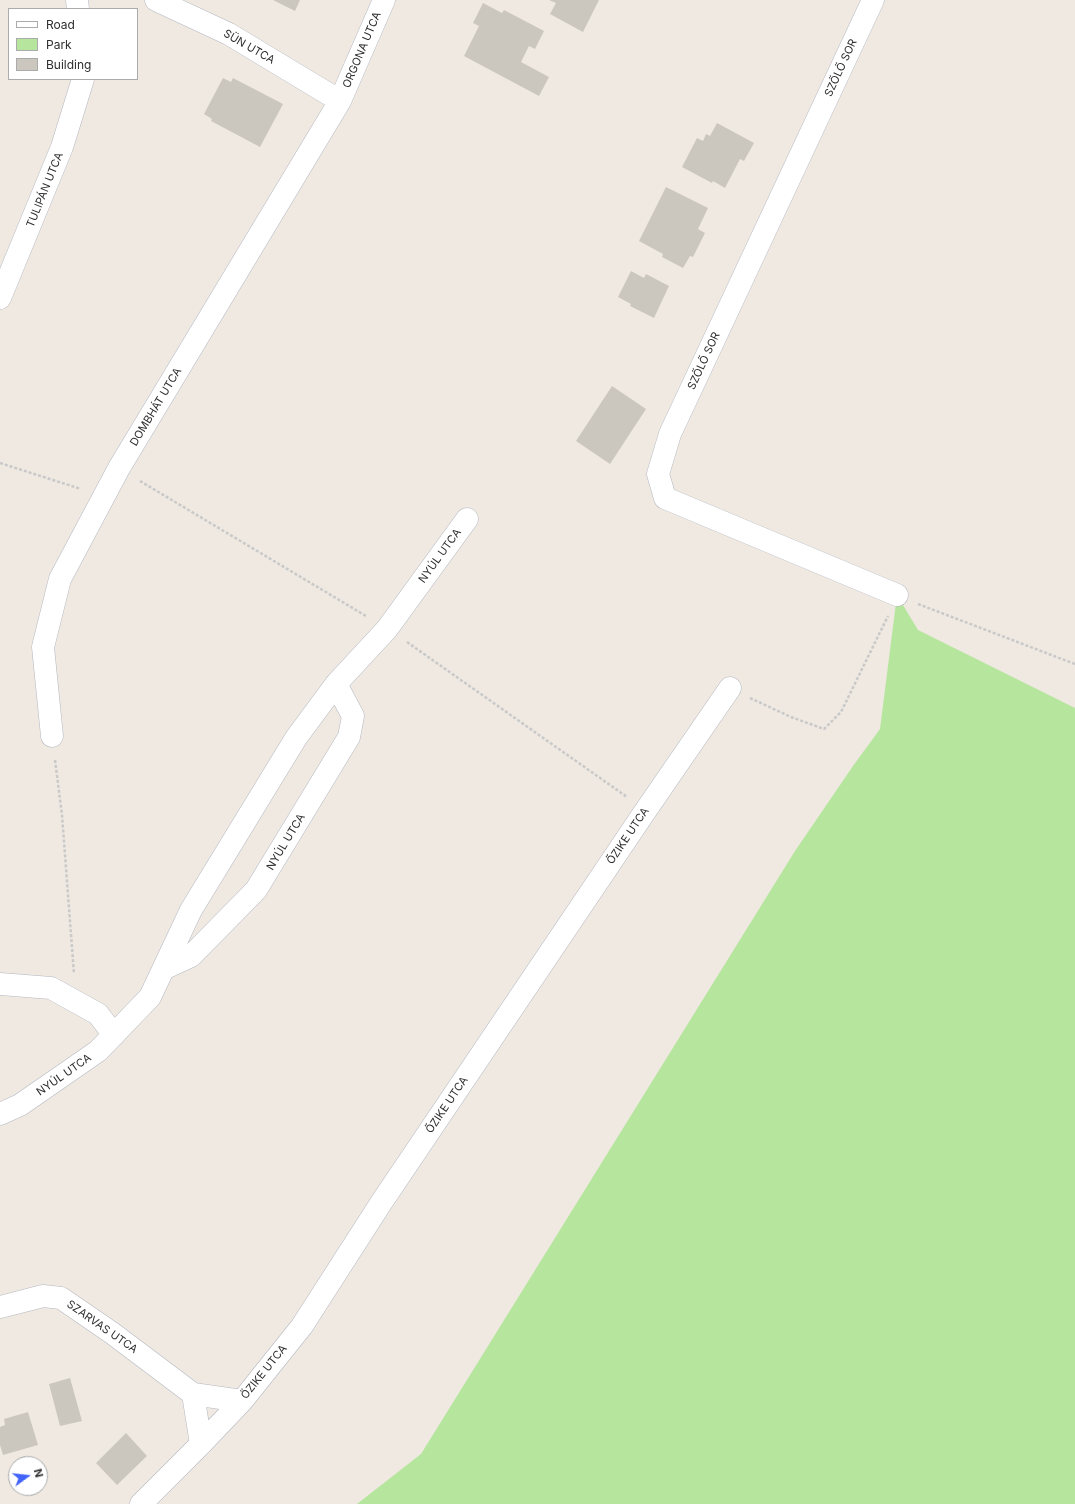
<!DOCTYPE html>
<meta charset="utf-8">
<style>
body{margin:0}
#map{position:relative;width:1075px;height:1504px;overflow:hidden;background:#efe9e1;font-family:Inter,sans-serif}
canvas{display:block}
.legend{position:absolute;left:8px;top:8px;width:130px;height:72px;box-sizing:border-box;background:#fff;border:1px solid #ababab;margin:0;padding:5px 7px;list-style:none;font-size:12px;color:#2e2e2e}
.legend li{display:flex;align-items:center;gap:8px;height:20px}
.legend b{width:20px;border:1px solid #ababab}
.north{position:absolute;left:8px;top:1456px;width:40px;height:40px;box-sizing:border-box;background:#fff;border:1px solid #ababab;border-radius:50%;rotate:75deg;font-size:11px;font-weight:700;line-height:16px;text-align:center;color:#2e2e2e}
.north::after{content:'';display:block;margin:auto;width:14px;height:18px;background:#4264fb;clip-path:polygon(50% 0,100% 100%,50% 72%,0 100%)}
</style>
<div id="map">
<canvas width="1075" height="1504"></canvas>
<ul class="legend">
<li><b style="height:5px;background:#fff"></b>Road</li>
<li><b style="height:11px;background:#b6e59e"></b>Park</li>
<li><b style="height:11px;background:#cbc7bf"></b>Building</li>
</ul>
<div class="north">N</div>
</div>
<script>
const g = document.querySelector('canvas').getContext('2d');
g.lineJoin = 'round';
function paint(path, color) {
  g.fillStyle = color;
  g.fill(path, 'evenodd');
}
function strokePath(path, color, width, dash) {
  g.strokeStyle = color;
  g.lineWidth = width;
  g.lineCap = dash ? 'butt' : 'round';
  g.setLineDash(dash || []);
  g.stroke(path);
}
function label(font, color, halo, rows, align = 'center') {
  g.font = font + ' Inter,sans-serif';
  g.lineWidth = 3.5;
  g.setLineDash([]);
  g.textBaseline = 'middle';
  g.strokeStyle = halo;
  g.fillStyle = color;
  for (const [text, x, y, turn = 0] of rows) {
    g.save();
    g.translate(x, y);
    g.rotate((+turn || 0) * Math.PI / 180);
    g.textAlign = isNaN(turn) ? turn : align;
    if (halo) g.strokeText(text, 0, 0);
    g.fillText(text, 0, 0);
    g.restore();
  }
}
paint(new Path2D(`
 M897 595 918 630 1075 708V1504H357L421 1454 795 851 853 766 880 729Z`), '#b6e59e');
paint(new Path2D(`
 M273 0H300L295 11Z
 M549 0H599L583 32 550 14 556 3Z
 M483 3 502 13 504 10 544 31 535 49 529 46 521 62 549 77 539 96 464 56 479 26 473 23Z
 M223 78 231 82 233 78 283 104 260 147 211 121 212 119 204 114Z
 M717 123 754 143 744 161 740 159 725 188 713 181 712 183 682 167 697 138 703 141 706 134 710 136Z
 M666 187 708 208 698 229 705 233 693 257 690 256 683 268 662 257 663 254 639 241Z
 M631 271 644 278 646 274 669 286 654 318 630 306 631 304 618 297Z
 M612 386 646 409 610 464 576 441Z
 M70 1378 82 1421 60 1426 49 1384Z
 M28 1412 38 1445 3 1455 0 1445V1427L5 1425 4 1419Z
 M126 1433 147 1456 117 1485 96 1463Z`), '#cbc7bf');
const street = new Path2D(`
 M77 0 78 9
 M156 0 229 34 340 101
 M873 0 670 434 658 474 665 498 897 595
 M0 298 62 147 83 79
 M52 736 43 647 60 579 119 468 340 101 384 0
 M163 969 191 956 256 890 349 737 353 716 336 684
 M0 984 51 988 98 1014 114 1035
 M0 1114 20 1105 98 1051 150 997 191 910 296 738 336 684 387 629 467 519
 M0 1307 43 1296 61 1298 112 1333 193 1394 242 1401
 M193 1394 201 1444
 M141 1504 201 1444 242 1401 302 1326 381 1203 646 810 730 688`);
strokePath(street, '#b4b7c1', 23);
strokePath(new Path2D(`
 M0 463 81 489
 M140 481 366 616
 M918 604 1075 664
 M407 642 627 797
 M750 698 791 717 824 729 841 712 888 616
 M55 760 62 815 74 974`), '#c9c9c9', 2.5, [3, 2]);
strokePath(street, '#fff', 22);
label('11px', '#2e2e2e', '#fff', [
 ["SÜN UTCA",249,47,30],
 ["ORGONA UTCA",362,50,-67],
 ["SZŐLŐ SOR",841,68,-65],
 ["TULIPÁN UTCA",45,190,-68],
 ["SZŐLŐ SOR",704,361,-65],
 ["DOMBHÁT UTCA",156,407,-59],
 ["NYÚL UTCA",440,556,-54],
 ["ŐZIKE UTCA",628,836,-56],
 ["NYÚL UTCA",286,842,-59],
 ["NYÚL UTCA",64,1075,-35],
 ["ŐZIKE UTCA",447,1105,-56],
 ["SZARVAS UTCA",102,1327,35],
 ["ŐZIKE UTCA",264,1372,-51]
]);
</script>
